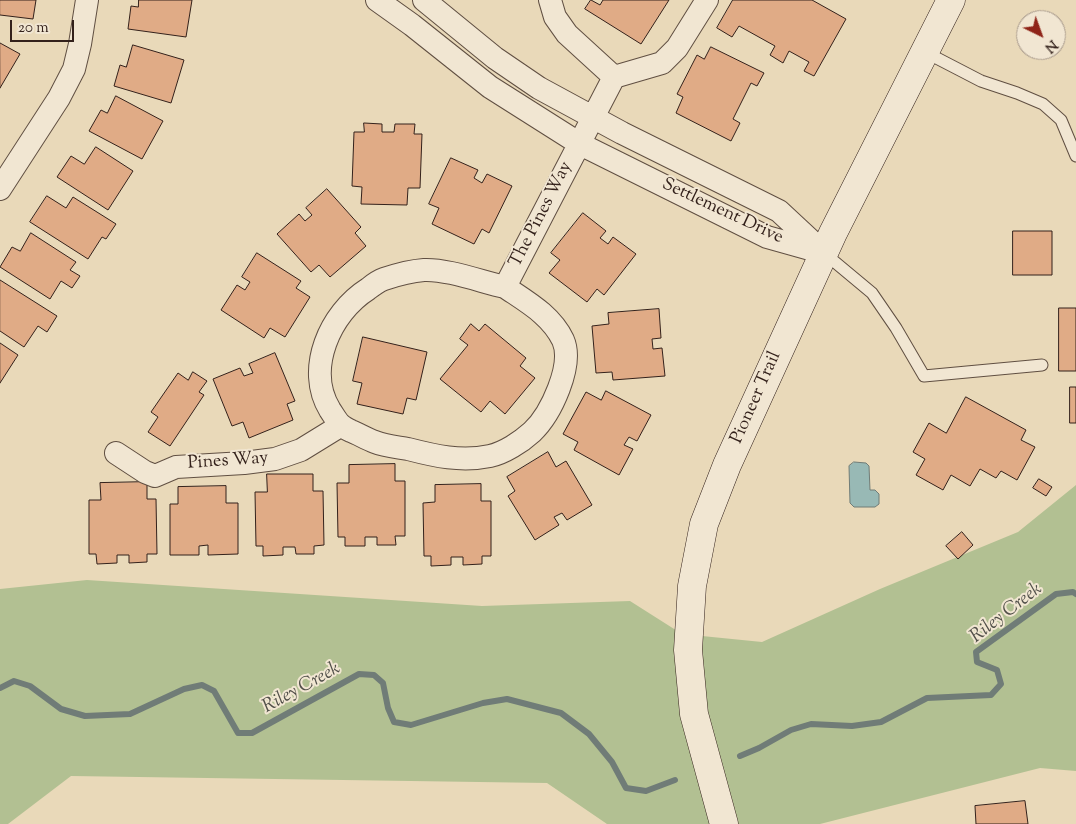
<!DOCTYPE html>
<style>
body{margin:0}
#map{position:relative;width:1076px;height:824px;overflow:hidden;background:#e9d9b9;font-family:"Sorts Mill Goudy",serif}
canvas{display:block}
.north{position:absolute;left:1016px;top:10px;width:50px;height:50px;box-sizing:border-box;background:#f1e6d2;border:1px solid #a59789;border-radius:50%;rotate:138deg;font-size:14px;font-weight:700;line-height:20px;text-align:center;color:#33211b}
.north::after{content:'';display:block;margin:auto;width:18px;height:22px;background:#8f2418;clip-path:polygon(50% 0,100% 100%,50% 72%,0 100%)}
.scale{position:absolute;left:10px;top:20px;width:64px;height:22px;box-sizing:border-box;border:2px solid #33211b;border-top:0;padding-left:6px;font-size:15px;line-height:18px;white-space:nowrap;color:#33211b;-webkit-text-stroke:4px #f1e6d2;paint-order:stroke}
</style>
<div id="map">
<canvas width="1076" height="824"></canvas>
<div class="north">N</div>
<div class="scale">20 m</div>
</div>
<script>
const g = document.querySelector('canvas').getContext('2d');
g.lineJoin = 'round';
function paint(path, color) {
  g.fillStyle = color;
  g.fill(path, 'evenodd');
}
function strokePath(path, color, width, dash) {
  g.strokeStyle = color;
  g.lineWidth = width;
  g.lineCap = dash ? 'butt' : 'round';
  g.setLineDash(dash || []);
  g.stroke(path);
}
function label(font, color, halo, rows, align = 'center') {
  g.font = font + ' "Sorts Mill Goudy",serif';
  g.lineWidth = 4;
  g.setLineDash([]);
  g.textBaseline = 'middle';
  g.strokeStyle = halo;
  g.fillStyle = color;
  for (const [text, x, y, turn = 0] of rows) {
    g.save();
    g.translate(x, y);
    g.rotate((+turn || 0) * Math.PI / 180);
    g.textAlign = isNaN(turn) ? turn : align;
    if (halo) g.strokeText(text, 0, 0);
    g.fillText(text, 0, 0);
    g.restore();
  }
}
paint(new Path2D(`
 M1076 485V771L1040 768 820 824H607L547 783 71 776 8 824H0V589L87 580 482 606 630 601 682 634 762 642 880 589 1018 532Z`), '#b2c092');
const water = new Path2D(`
 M854 462 866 463 869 466 870 490H875L879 494V504L875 507H854L850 503 849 466Z`);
paint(water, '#98b9b5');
strokePath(water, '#707c77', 1);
strokePath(new Path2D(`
 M0 688 14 681 30 686 61 709 85 716 130 714 184 689 202 685 214 691 238 733H252L359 674 374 675 383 683 388 708 394 722 411 725 483 703 507 699 561 713 589 734 612 762 626 788 646 791 675 780
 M740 756 759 748 791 730 811 724 852 726 881 722 927 698 991 695 1001 684 997 670 977 662 976 652 1056 594 1073 592 1076 594`), '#707c77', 6);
const building = new Path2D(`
 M0 0H36L33 19 0 15Z
 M139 0H192L186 37 128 29 131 6 138 7Z
 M591 0 600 5 603 0H669L641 44 585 9Z
 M733 0H812L846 19 814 76 804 71 809 62 789 51 783 63 770 55 775 46 739 26 732 37 717 28Z
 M0 43 20 54 0 88Z
 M133 45 184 60 171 103 114 86 120 65 126 67Z
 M711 47 764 73 757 86 751 83 733 119 740 123 731 141 676 113 683 97 677 94 697 55 704 59Z
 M116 96 163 121 142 159 89 131 101 110 107 113Z
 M364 123 382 124V132H394L395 124H415L414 134H422L420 188H408L407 205 361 204 362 187 352 186 354 132H364Z
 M96 147 133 171 108 210 57 177 71 156 84 164Z
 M451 158 478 170 474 178 482 183 487 174 512 186 489 233 482 229 474 244 432 224 439 208 429 204Z
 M327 189 361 227 355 233 366 246 330 277 319 265 311 272 277 234 299 214 305 221 312 215 306 208Z
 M47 196 66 208 73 197 116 224 106 239 102 237 88 259 30 222Z
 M583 213 606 231 600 238 608 244 613 237 636 254 604 295 597 289 587 302 549 273 560 260 551 253Z
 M1013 231H1052V275H1013Z
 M31 233 76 262 70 270 80 276 72 288 61 281 50 299 0 267 12 247 20 251Z
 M257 253 301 281 296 288 310 297 285 337 270 328 264 338 221 310 237 285 245 290 250 282 242 277Z
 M0 280 57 316 47 332 38 326 24 347 0 331Z
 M1059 308H1076V371H1059Z
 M659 309 661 338 652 339 653 349 662 348 665 376 613 380 612 372 596 373 592 326 609 324 608 313Z
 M471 324 479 331 485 324 526 358 520 366 535 378 505 414 490 401 481 412 440 379 468 345 460 339Z
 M363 337 427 352 416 400 407 398 403 414 357 404 362 383 353 381Z
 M0 343 18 355 0 383Z
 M275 353 295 401 287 404 293 420 249 438 243 422 232 426 213 379 240 368 244 376 253 373 249 364Z
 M193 372 207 381 199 392 204 395 170 446 148 432 158 417 151 412 178 373 188 380Z
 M1070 387H1076V423H1070Z
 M606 391 651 415 637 441 629 437 624 445 633 449 619 475 574 450 578 442 563 434 586 392 601 400Z
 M966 397 1026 430 1021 440 1035 447 1017 480 1001 471 996 478 980 469 970 486 951 475 943 490 916 475 925 459 913 452 929 423 946 433Z
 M548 452 556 467 566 461 592 505 567 520 562 513 554 517 559 525 535 540 508 496 515 491 507 477Z
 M395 464V481H405V536H395L396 545H377V537H365V546H345V537H338L337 483H349V465Z
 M267 474H313V491H323L324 545 314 546V554H296L295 547H283V555L263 556V546H256L255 492H267Z
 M1039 479 1052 487 1046 496 1033 488Z
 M147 482V499H156L157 554H147V562L129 563V555H117V563L97 564 96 554H89V500H101L100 483Z
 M481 484V501H491V556H482V564L463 565V557H451V565L431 566V556H424L423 503 435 502V485Z
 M226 486V503H238V554L208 555V545L199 546V555H170V504H178V487Z
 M962 532 973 545 958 559 946 546Z
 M1025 801 1028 824H976L975 806Z`);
paint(building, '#e0ab86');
strokePath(building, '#33211b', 1);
const service = new Path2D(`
 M925 52 981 81 1017 93 1043 104 1061 120 1076 156
 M824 253 872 293 896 328 924 376 1042 365`);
const minor = new Path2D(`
 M377 0 412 25 490 87 580 144 767 237 824 253
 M424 0 495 58 539 88 622 133 779 211 822 251
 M550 0 555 17 567 34 614 77 662 63 677 48 707 0
 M0 189 59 98 74 69 80 44 87 0
 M505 287C482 282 448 269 424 270 411 271 396 275 384 279 378 281 373 285 368 289 330 313 305 369 330 410 338 422 338 425 351 431 359 434 366 439 375 442 385 446 397 447 408 449 435 456 461 462 490 456 504 453 521 442 532 432 551 414 574 365 563 340 551 315 527 302 505 287L614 77
 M116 453 145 472 155 476 176 467 244 463 275 459 301 450 340 426`);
const secondary = new Path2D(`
 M724 824 694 714 688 650 692 586 704 524 727 465 833 233 951 0`);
strokePath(service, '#604f42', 13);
strokePath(minor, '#604f42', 24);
strokePath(secondary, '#33211b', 29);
strokePath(service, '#f1e6d2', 11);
strokePath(minor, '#f1e6d2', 22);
strokePath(secondary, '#f1e6d2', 28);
label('18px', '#33211b', '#f1e6d2', [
 ["Settlement Drive",722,212,25],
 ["The Pines Way",542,215,-63],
 ["Pioneer Trail",757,398,-66],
 ["Pines Way",228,462,-4]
]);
label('italic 19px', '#514f49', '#f1e6d2', [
 ["Riley Creek",1007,614,-38],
 ["Riley Creek",302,689,-29]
]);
</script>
